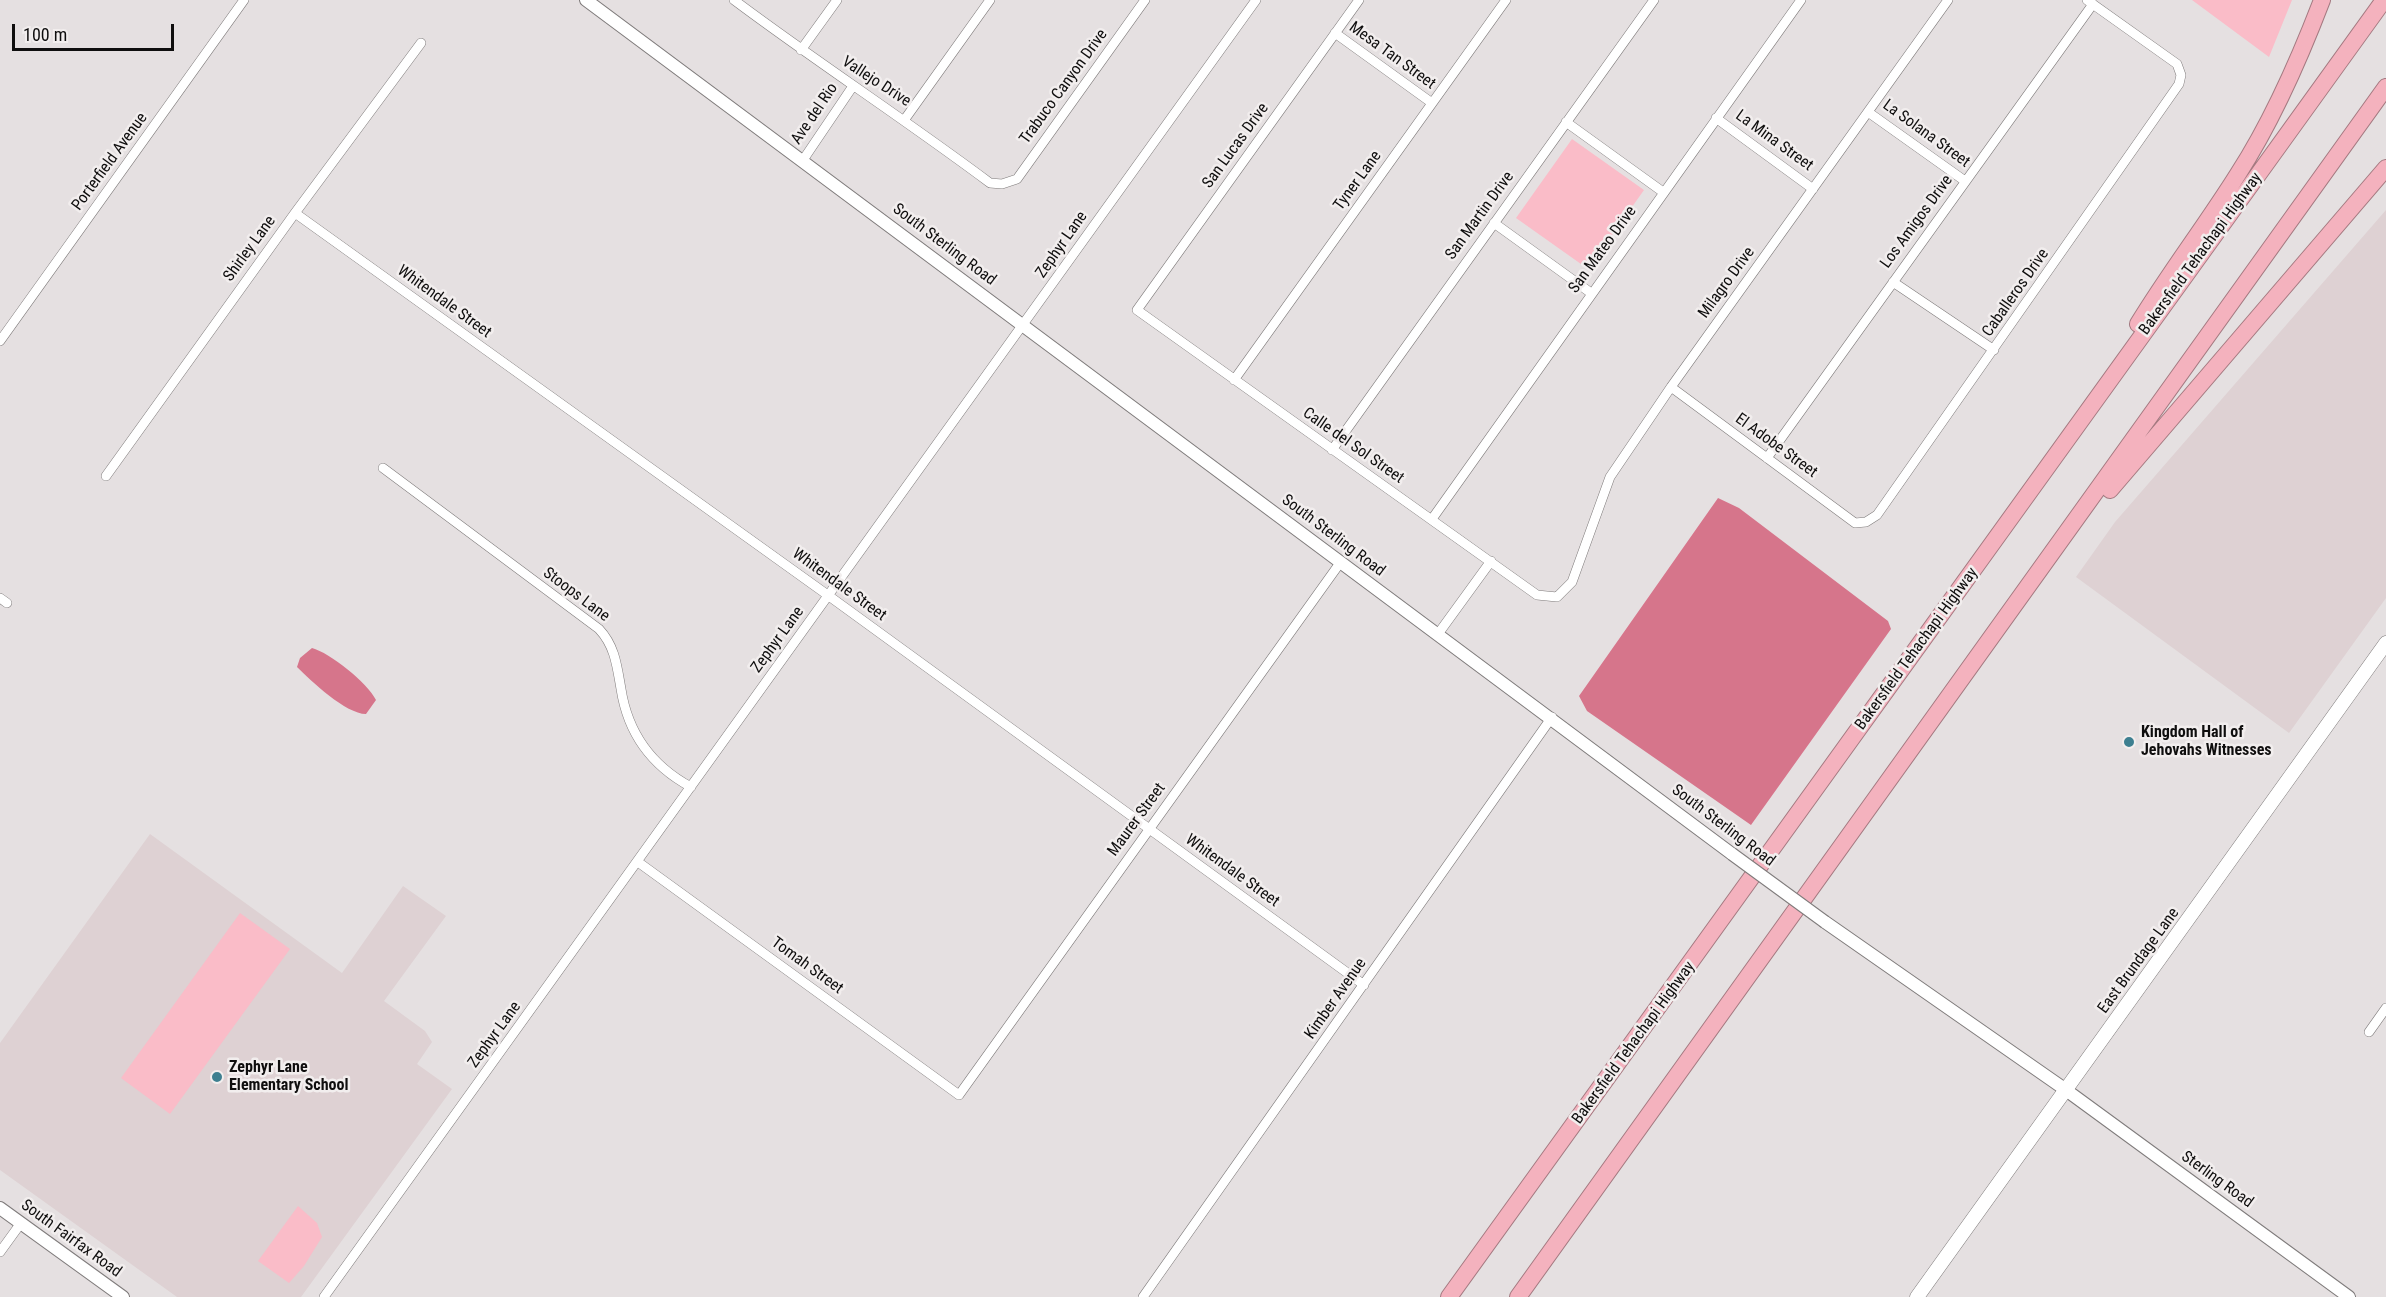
<!DOCTYPE html>
<style>
body{margin:0}
#map{position:relative;width:2386px;height:1297px;overflow:hidden;background:#e5e0e1;font-family:"Roboto Condensed",sans-serif}
canvas{display:block}
.scale{position:absolute;left:12px;top:24px;width:162px;height:27px;box-sizing:border-box;border:3px solid #0f0e0e;border-top:0;padding-left:8px;font-size:18px;line-height:21px;white-space:nowrap;color:#0f0e0e;-webkit-text-stroke:4px #f2eeee;paint-order:stroke}
</style>
<div id="map">
<canvas width="2386" height="1297"></canvas>
<div class="scale">100 m</div>
</div>
<script>
const g = document.querySelector('canvas').getContext('2d');
g.lineJoin = 'round';
function paint(path, color) {
  g.fillStyle = color;
  g.fill(path, 'evenodd');
}
function strokePath(path, color, width, dash) {
  g.strokeStyle = color;
  g.lineWidth = width;
  g.lineCap = dash ? 'butt' : 'round';
  g.setLineDash(dash || []);
  g.stroke(path);
}
function label(font, color, halo, rows, align = 'center') {
  g.font = font + ' "Roboto Condensed",sans-serif';
  g.lineWidth = 5;
  g.setLineDash([]);
  g.textBaseline = 'middle';
  g.strokeStyle = halo;
  g.fillStyle = color;
  for (const [text, x, y, turn = 0] of rows) {
    g.save();
    g.translate(x, y);
    g.rotate((+turn || 0) * Math.PI / 180);
    g.textAlign = isNaN(turn) ? turn : align;
    if (halo) g.strokeText(text, 0, 0);
    g.fillText(text, 0, 0);
    g.restore();
  }
}
paint(new Path2D(`
 M2386 210V598L2289 733 2076 577 2115 522Z
 M150 834 342 973 403 886 446 916 384 1001 425 1031 432 1042 417 1064 452 1089 301 1297H177L0 1170V1043Z`), '#ded1d3');
paint(new Path2D(`
 M2192 0H2292L2269 57Z
 M1572 139 1644 190 1588 269 1516 218Z
 M240 913 290 949 170 1114 121 1078Z
 M298 1206 317 1223 322 1237 304 1266 289 1283 258 1261Z`), '#fabcc8');
paint(new Path2D(`
 M1718 498 1739 508 1888 621 1891 629 1751 825 1587 711 1579 696Z
 M312 648C330 653 367 682 376 700L366 714C346 714 311 681 297 667L300 658Z`), '#d6758b');
const minor = new Path2D(`
 M734 0C818 63 906 120 990 183L1002 184 1017 179 1145 0
 M1359 0 1137 310 1537 595 1557 597 1572 582 1610 477 1671 387 1948 0
 M1335 33 1432 103
 M801 50 837 0
 M1868 112 1965 181
 M1716 118 1813 189
 M905 119 990 0
 M1566 122 1663 192
 M803 160 853 86
 M295 213 829 596 1364 985
 M1494 223 1591 293
 M1893 282 1994 350
 M0 341 244 0
 M1234 380 1506 0
 M1671 387 1855 523 1866 522 1877 515 2179 84 2181 75 2177 64 2087 0
 M1332 450 1654 0
 M1767 458 2093 4
 M383 468 599 629C615 646 617 666 621 689 628 734 652 766 691 787
 M106 476 295 213 421 43
 M1432 519 1801 0
 M0 598 7 603
 M1438 634 1491 561
 M638 862 959 1095 1340 563
 M2369 1032 2386 1008
 M0 1252 21 1223
 M324 1297 1256 0
 M1143 1297 1552 717`);
const tertiary = new Path2D(`
 M586 0 1732 854
 M1825 922 2066 1090 2349 1297
 M0 1208 123 1297`);
const secondary = new Path2D(`
 M1917 1297 2386 643`);
const motorway = new Path2D(`
 M2138 324C2169 273 2206 225 2238 174 2273 120 2299 60 2322 0
 M2110 490 2386 168
 M1449 1297 2384 0
 M1518 1297 2386 87`);
strokePath(minor, '#7f7b7b', 10);
strokePath(tertiary, '#7f7b7b', 14);
strokePath(secondary, '#7f7b7b', 15);
strokePath(motorway, '#a47980', 18);
strokePath(minor, '#fff', 9);
strokePath(tertiary, '#fff', 12);
strokePath(secondary, '#fff', 14);
strokePath(motorway, '#f4b2be', 16);
const tertiaryBridge = new Path2D(`
 M1732 854 1825 922`);
strokePath(tertiaryBridge, '#7f7b7b', 14, []);
strokePath(tertiaryBridge, '#fff', 12);
for (const [x, y, r, color] of [
 [2129,742,6,"#3d7f90"],
 [217,1077,6,"#3d7f90"]
]) {
  const dot = new Path2D();
  dot.arc(x, y, r, 0, 2 * Math.PI);
  g.fillStyle = color;
  g.fill(dot);
  strokePath(dot, '#f2eeee', 2);
}
label('16px', '#0f0e0e', '#f2eeee', [
 ["Mesa Tan Street",1392,56,36],
 ["Vallejo Drive",876,82,33],
 ["Trabuco Canyon Drive",1064,87,-54],
 ["Ave del Rio",815,114,-56],
 ["La Solana Street",1926,134,36],
 ["La Mina Street",1774,141,36],
 ["San Lucas Drive",1236,146,-54],
 ["Porterfield Avenue",110,162,-54],
 ["Tyner Lane",1358,181,-54],
 ["San Martin Drive",1480,216,-54],
 ["Los Amigos Drive",1917,222,-54],
 ["South Sterling Road",944,245,37],
 ["Zephyr Lane",1062,245,-55],
 ["Shirley Lane",250,249,-54],
 ["San Mateo Drive",1603,250,-54],
 ["Bakersfield Tehachapi Highway",2201,254,-54],
 ["Milagro Drive",1727,283,-54],
 ["Caballeros Drive",2016,293,-55],
 ["Whitendale Street",444,302,36],
 ["Calle del Sol Street",1353,446,35],
 ["El Adobe Street",1776,446,36],
 ["South Sterling Road",1333,536,37],
 ["Whitendale Street",839,585,36],
 ["Stoops Lane",576,595,37],
 ["Zephyr Lane",778,640,-54],
 ["Bakersfield Tehachapi Highway",1917,649,-54],
 ["Maurer Street",1137,820,-54],
 ["South Sterling Road",1723,826,37],
 ["Whitendale Street",1232,871,36],
 ["East Brundage Lane",2139,961,-54],
 ["Tomah Street",807,966,36],
 ["Kimber Avenue",1336,999,-55],
 ["Zephyr Lane",495,1035,-54],
 ["Bakersfield Tehachapi Highway",1634,1043,-54],
 ["Sterling Road",2217,1180,36],
 ["South Fairfax Road",71,1239,36]
]);
label('bold 16px', '#0f0e0e', '#f2eeee', [
 ["Kingdom Hall of",2141,733],
 ["Jehovahs Witnesses",2141,751],
 ["Zephyr Lane",229,1068],
 ["Elementary School",229,1086]
], 'left');
</script>
